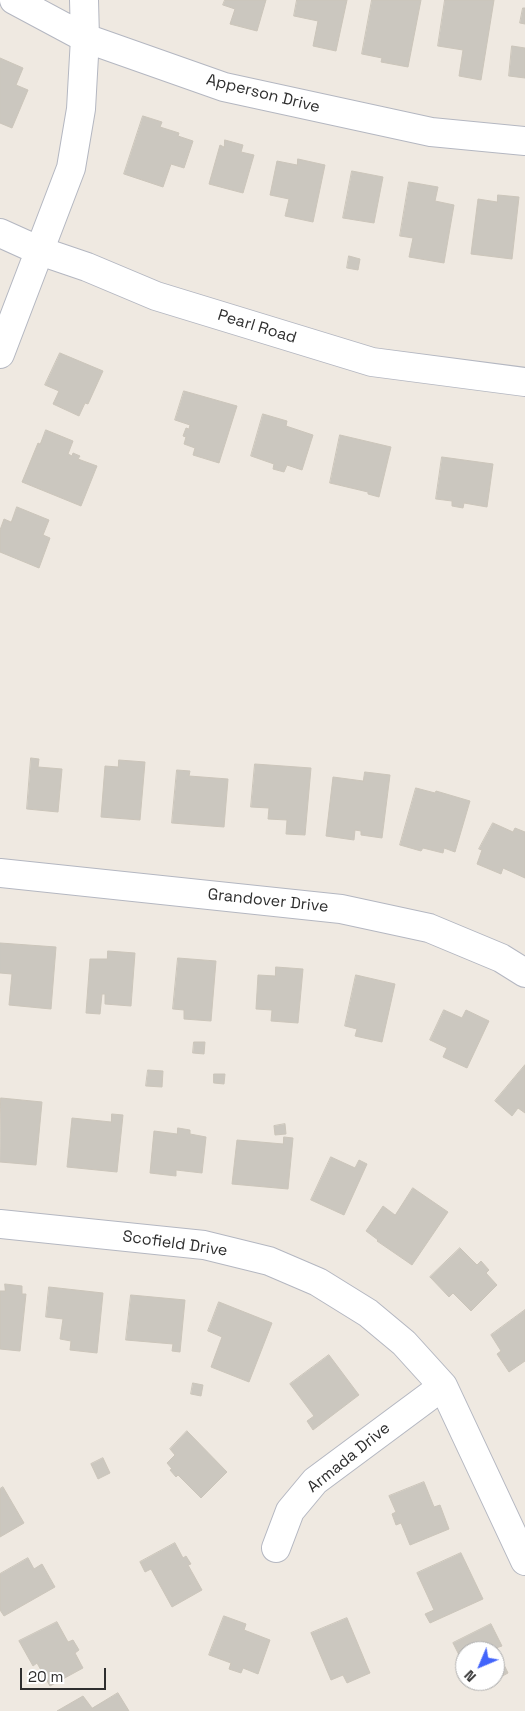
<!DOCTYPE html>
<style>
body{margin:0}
#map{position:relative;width:525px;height:1711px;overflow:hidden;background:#efe9e1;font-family:"Space Grotesk",sans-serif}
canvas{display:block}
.north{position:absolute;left:455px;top:1641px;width:50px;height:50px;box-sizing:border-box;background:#fff;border:1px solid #ababab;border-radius:50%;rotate:225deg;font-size:14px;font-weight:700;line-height:20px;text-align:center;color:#2e2e2e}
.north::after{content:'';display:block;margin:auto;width:18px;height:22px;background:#4264fb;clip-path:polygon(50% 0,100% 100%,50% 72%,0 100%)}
.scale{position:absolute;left:20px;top:1668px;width:86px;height:22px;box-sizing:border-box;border:2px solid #2e2e2e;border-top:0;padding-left:6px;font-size:15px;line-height:18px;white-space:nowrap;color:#2e2e2e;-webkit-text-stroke:4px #fff;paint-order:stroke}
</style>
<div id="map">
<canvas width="525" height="1711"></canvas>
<div class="north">N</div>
<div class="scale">20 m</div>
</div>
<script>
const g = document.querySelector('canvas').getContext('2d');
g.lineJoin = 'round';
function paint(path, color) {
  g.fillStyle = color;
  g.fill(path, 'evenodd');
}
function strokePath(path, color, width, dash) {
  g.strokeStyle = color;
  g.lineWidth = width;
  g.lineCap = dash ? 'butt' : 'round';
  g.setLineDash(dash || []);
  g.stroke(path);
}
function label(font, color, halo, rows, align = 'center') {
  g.font = font + ' "Space Grotesk",sans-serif';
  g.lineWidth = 4.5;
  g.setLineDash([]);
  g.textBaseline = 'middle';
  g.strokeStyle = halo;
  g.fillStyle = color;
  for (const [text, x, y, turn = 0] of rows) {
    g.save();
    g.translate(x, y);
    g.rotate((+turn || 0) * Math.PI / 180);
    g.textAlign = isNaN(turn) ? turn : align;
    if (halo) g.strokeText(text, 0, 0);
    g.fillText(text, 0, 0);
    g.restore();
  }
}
const building = new Path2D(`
 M225 0H266L257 31 230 24 235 9 223 5Z
 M297 0H347L336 51 313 46 318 21 294 16Z
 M372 0H421L408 67 381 62 382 58 362 54Z
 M445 0H494L481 80 459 76 463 50 438 46Z
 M523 8H525V24L520 23Z
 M512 46 525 48V78L509 76Z
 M0 58 23 68 16 85 28 90 12 128 0 123Z
 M143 116 162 122 160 127 179 133 178 136 193 141 184 168 171 164 163 187 124 174Z
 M225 140 243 145 241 152 254 155 243 193 209 184 220 145 224 147Z
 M298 159 325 165 313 222 285 216 289 199 270 195 277 161 297 165Z
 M352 171 383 177 374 223 343 218Z
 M409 182 438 187 435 201 454 205 444 263 409 257 413 238 400 236Z
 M498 195 519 197 512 259 471 254 478 199 497 202Z
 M349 256 360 259 358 270 347 268Z
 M60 353 103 371 88 404 85 403 79 416 53 404 59 391 45 385Z
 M184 391 237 406 219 463 193 455 195 448 184 444 186 437 183 436 186 428 189 429 190 425 175 420Z
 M263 414 287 421 286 426 313 435 302 470 287 465 284 472 273 469 274 464 251 456Z
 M46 430 73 441 68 454 72 456 73 453 80 456 78 459 97 466 81 506 22 482 38 443 40 444Z
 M340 435 391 447 379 497 368 494V492L330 483Z
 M442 457 493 464 487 507 464 503 463 508 452 506V501L436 499Z
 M17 507 49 520 43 535 50 538 39 568 0 552V530L4 519 11 522Z
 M31 758 39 759 38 767 62 769 58 812 27 809Z
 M119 760 145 762 140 820 101 817 105 766 118 767Z
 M255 764 311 768 305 835 286 834 287 820 268 819 269 808 251 807Z
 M177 770 190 771 189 776 228 779 224 827 172 823Z
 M365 772 390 775 382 838 361 835V831L355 830 354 840 326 836 333 777 363 781Z
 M416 788 435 793 436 791 470 801 455 852 444 848 443 853 423 848 421 851 400 845Z
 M493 823 513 832 515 828 525 832V878L503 868 501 874 477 864 482 850 479 849Z
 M0 943 56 947 51 1009 9 1005 12 974 0 973Z
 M108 951 135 953 131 1006 105 1004V994H102L100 1014 86 1013 90 959H107Z
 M178 958 216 961 211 1021 184 1019V1010L173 1009Z
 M276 967 303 969 298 1023 271 1021 272 1010 256 1009 258 975 275 976Z
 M356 975 395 984 382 1042 355 1036 357 1029 345 1026Z
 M444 1010 462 1018 466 1010 489 1021 467 1068 443 1057 447 1048 430 1040Z
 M194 1042H205L204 1054 193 1053Z
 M525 1065V1113L518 1108 512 1116 495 1101Z
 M148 1070 163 1071 162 1087 146 1086Z
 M214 1074H225L224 1084 214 1083Z
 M1 1098 42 1102 36 1165 0 1162Z
 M112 1114 123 1115 117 1172 67 1167 72 1118 111 1122Z
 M285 1124 286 1134 275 1135 274 1126Z
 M178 1128 190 1130V1134L206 1137 202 1173 176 1170V1176L150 1173 154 1131 177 1134Z
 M284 1137 293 1138 288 1189 232 1184 237 1140 283 1144Z
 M331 1157 355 1168 359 1160 367 1164 344 1215 311 1200Z
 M413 1188 448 1212 412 1265 377 1241 378 1240 366 1231 383 1206 395 1215Z
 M460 1248 477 1265 481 1261 489 1270 486 1273 497 1285 471 1311 453 1293 449 1297 430 1277Z
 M5 1284 22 1286V1294H26L20 1351 0 1349V1291H5Z
 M49 1287 103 1293 97 1353 70 1350 71 1341 60 1339 63 1319 46 1317Z
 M131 1295 185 1300 180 1352 172 1351 173 1344 126 1340Z
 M219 1302 272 1323 249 1382 211 1367 222 1337 208 1331Z
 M525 1310V1361L509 1372 497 1354 501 1351 491 1335Z
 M329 1355 359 1395 313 1430 307 1421 314 1416 290 1384Z
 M193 1383 203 1385 201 1396 191 1394Z
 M187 1431 227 1472 201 1498 178 1475 176 1477 170 1470 172 1469 167 1463 175 1455 170 1449Z
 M103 1458 110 1473 98 1479 91 1464Z
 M424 1482 434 1507 440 1505 449 1529 410 1545 401 1523 396 1525 392 1514 396 1512 389 1496Z
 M3 1487 24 1523 0 1537V1489Z
 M175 1543 183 1558 186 1556 191 1564 188 1565 202 1590 172 1607 151 1569 145 1572 140 1562Z
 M461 1553 483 1599 430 1623 425 1614 434 1610 417 1573Z
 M28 1558 34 1569 42 1564 55 1587 4 1616 0 1610V1574Z
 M224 1616 246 1624 244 1630 270 1640 258 1674 243 1668 241 1673 229 1669 231 1663 209 1655Z
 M347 1618 370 1673 347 1683 343 1675 331 1680 311 1633Z
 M57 1622 68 1642 73 1640 79 1650 75 1653 83 1668 50 1686 37 1663 33 1666 19 1641Z
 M491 1624 502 1646 496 1648 508 1673 495 1680V1651H465V1676L462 1677 457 1666 463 1663 453 1643Z
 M470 1681H493L475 1690Z
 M118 1693 129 1711H57L83 1696 92 1708Z`);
paint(building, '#cbc7bf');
strokePath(building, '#cbc5ba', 1);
const minor = new Path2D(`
 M14 0 85 38 224 87 431 132 525 141
 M0 233 40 251 87 267 156 296 372 362 525 382
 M0 354 71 168 81 109 85 38 84 0
 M0 873 341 909 429 928 501 958 525 973
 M0 1224 204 1245 269 1261 318 1282 368 1313 404 1343 443 1386 525 1561
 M276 1548 290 1511 315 1481 443 1386`);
strokePath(minor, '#b4b7c1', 30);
strokePath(minor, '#fff', 28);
label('16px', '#2e2e2e', '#fff', [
 ["Apperson Drive",263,94,14],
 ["Pearl Road",257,327,17],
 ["Grandover Drive",268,901,6],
 ["Scofield Drive",175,1244,8],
 ["Armada Drive",349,1458,-39]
]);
</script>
